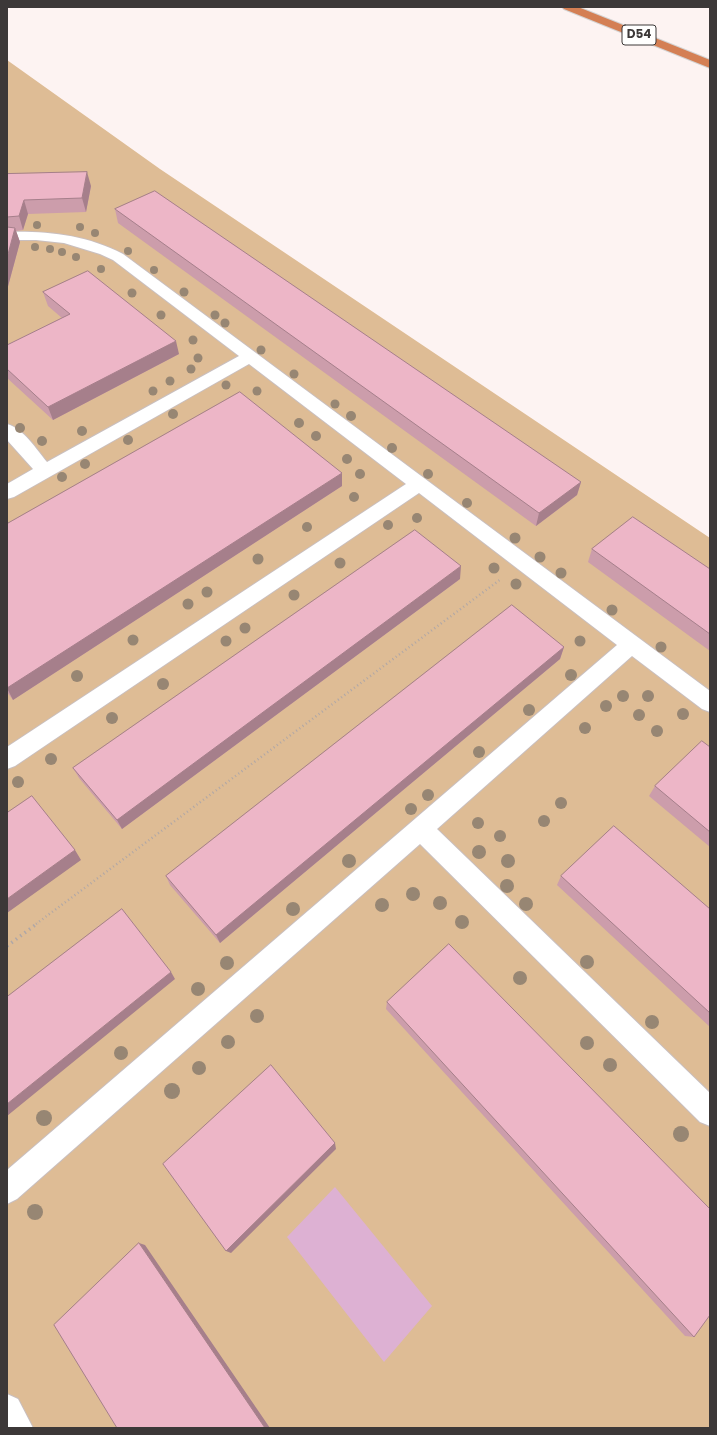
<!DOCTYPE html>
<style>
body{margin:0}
#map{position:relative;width:717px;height:1435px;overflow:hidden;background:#fdf3f2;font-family:Poppins,sans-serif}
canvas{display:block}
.frame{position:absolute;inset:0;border:8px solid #3c3838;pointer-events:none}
</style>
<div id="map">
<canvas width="717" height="1435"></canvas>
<div class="frame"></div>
</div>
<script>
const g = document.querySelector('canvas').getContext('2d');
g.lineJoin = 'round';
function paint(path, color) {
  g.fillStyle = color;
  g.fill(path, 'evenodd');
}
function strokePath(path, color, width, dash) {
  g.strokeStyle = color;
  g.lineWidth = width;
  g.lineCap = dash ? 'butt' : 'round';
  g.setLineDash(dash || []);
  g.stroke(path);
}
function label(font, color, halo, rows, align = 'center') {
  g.font = font + ' Poppins,sans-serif';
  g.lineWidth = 3;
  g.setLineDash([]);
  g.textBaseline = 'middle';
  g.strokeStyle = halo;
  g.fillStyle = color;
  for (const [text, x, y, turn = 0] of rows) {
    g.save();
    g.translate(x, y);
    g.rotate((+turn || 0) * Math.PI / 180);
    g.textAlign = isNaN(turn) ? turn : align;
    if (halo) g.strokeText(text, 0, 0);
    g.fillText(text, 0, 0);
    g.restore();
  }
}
paint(new Path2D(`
 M7 60 160 169 710 538V1428H7Z`), '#debc95');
paint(new Path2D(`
 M335 1187 432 1306 384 1362 287 1237Z`), '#ddb1d3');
const street = new Path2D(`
 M7 232C48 231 86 235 123 254L710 691V712L702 709 632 656 437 829 710 1093V1126L700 1122 420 844 17 1199 7 1204V1170L617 645 419 493 15 766 7 769V747L406 484 249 364 14 497 7 499V484L33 469 7 440V424C24 429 36 449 47 462L239 356 113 260 100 254 64 243 36 240H7Z
 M7 1394 18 1399 33 1428H7Z`);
const highway = new Path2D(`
 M562 7H578L710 60V68L564 9Z`);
strokePath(street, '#c9bfbf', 2);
strokePath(highway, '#d4d3d3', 2);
strokePath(new Path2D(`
 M36 924 501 579`), '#afa7a7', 2.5, [1, 3]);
strokePath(new Path2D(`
 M7 946 38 923`), '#afa7a7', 3.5, [1.5, 4]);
paint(street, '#fff');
paint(highway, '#d47f54');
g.fillStyle = '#978673';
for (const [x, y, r] of [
 [37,225,4],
 [80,227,4],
 [95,233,4],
 [35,247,4],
 [50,249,4],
 [128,251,4],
 [62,252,4],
 [76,257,4],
 [101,269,4],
 [154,270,4],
 [184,292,4.5],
 [132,293,4.5],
 [161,315,4.5],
 [215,315,4.5],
 [225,323,4.5],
 [193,340,4.5],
 [261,350,4.5],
 [198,358,4.5],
 [191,369,4.5],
 [294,374,4.5],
 [170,381,4.5],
 [226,385,4.5],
 [153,391,4.5],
 [257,391,4.5],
 [335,404,4.5],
 [173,414,5],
 [351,416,5],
 [299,423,5],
 [20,428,5],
 [82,431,5],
 [316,436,5],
 [128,440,5],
 [42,441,5],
 [392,448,5],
 [347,459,5],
 [85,464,5],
 [360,474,5],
 [428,474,5],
 [62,477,5],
 [354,497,5],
 [467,503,5],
 [417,518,5],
 [388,525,5],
 [307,527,5],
 [515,538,5.5],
 [540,557,5.5],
 [258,559,5.5],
 [340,563,5.5],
 [494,568,5.5],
 [561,573,5.5],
 [516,584,5.5],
 [207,592,5.5],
 [294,595,5.5],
 [188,604,5.5],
 [612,610,5.5],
 [245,628,5.5],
 [133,640,5.5],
 [226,641,5.5],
 [580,641,5.5],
 [661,647,5.5],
 [571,675,6],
 [77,676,6],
 [163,684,6],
 [623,696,6],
 [648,696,6],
 [606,706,6],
 [529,710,6],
 [683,714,6],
 [639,715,6],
 [112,718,6],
 [585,728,6],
 [657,731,6],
 [479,752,6],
 [51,759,6],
 [18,782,6],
 [428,795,6],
 [561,803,6],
 [411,809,6],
 [544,821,6],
 [478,823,6],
 [500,836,6],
 [479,852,7],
 [349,861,7],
 [508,861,7],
 [507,886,7],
 [413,894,7],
 [440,903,7],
 [526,904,7],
 [382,905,7],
 [293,909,7],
 [462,922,7],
 [587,962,7],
 [227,963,7],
 [520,978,7],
 [198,989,7],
 [257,1016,7],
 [652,1022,7],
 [228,1042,7],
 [587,1043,7],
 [121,1053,7],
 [610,1065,7],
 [199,1068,7],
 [172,1091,8],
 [44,1118,8],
 [681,1134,8],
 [35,1212,8]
]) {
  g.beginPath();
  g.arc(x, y, r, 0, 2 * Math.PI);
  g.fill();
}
paint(new Path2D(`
 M7 174 91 186 86 212 28 214 23 230 16 231 20 242 7 290Z
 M115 209 581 482 577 495 536 526 118 223Z
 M43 292 179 354 53 420 7 378V345L62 318 48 306Z
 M342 486 13 700 7 692V524Z
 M592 549 710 569V651L588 562Z
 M460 579 122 829 79 778 73 768Z
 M564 647 560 659 220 943 170 885 166 876Z
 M710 747V847L649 796 655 786Z
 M561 876 710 909V1027L557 885Z
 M387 1002 694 1337 685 1336 386 1009Z`), '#cc9dab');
paint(new Path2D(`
 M87 172 91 186 86 212 82 198Z
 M24 200 28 214 23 230 19 216Z
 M15 228 20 242 7 290V258Z
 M176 341 179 354 53 420 48 407Z
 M342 473V486L13 700 7 688Z
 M581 482 577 495 536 526 539 513Z
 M461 566 460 579 122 829 117 820Z
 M564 647 560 659 220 943 216 935Z
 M75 850 81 860 7 913V899Z
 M171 972 175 979 7 1116V1104Z
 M335 1143 336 1149 231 1253 226 1251Z
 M139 1243 145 1245 270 1428H265Z`), '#a67f8b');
const building = new Path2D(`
 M87 172 82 198 24 200 19 216 7 217V174Z
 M155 191 581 482 539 513 115 209Z
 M7 227 15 228 7 258Z
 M88 271 176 341 48 407 7 369V345L70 314 43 292Z
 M240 392 342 473 7 688V524Z
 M633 517 710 569V634L592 549Z
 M415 530 461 566 117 820 73 768Z
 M512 605 564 647 216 935 166 876Z
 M702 741 710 747V832L655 786Z
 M32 796 75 850 7 899V813Z
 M614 826 710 909V1013L561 876Z
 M122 909 171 972 7 1104V997Z
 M449 944 710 1209V1315L694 1337 387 1002Z
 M271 1065 335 1143 226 1251 163 1164Z
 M139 1243 265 1428H117L54 1325Z`);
paint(building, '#edb6c7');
strokePath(building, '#a67f8b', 1);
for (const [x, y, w] of [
 [639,35,34]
]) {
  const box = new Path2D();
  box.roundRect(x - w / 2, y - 10, w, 20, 3);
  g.fillStyle = '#fff';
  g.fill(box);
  strokePath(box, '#3c3838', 1);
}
label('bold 12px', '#3c3838', null, [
 ["D54",639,35]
]);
</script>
